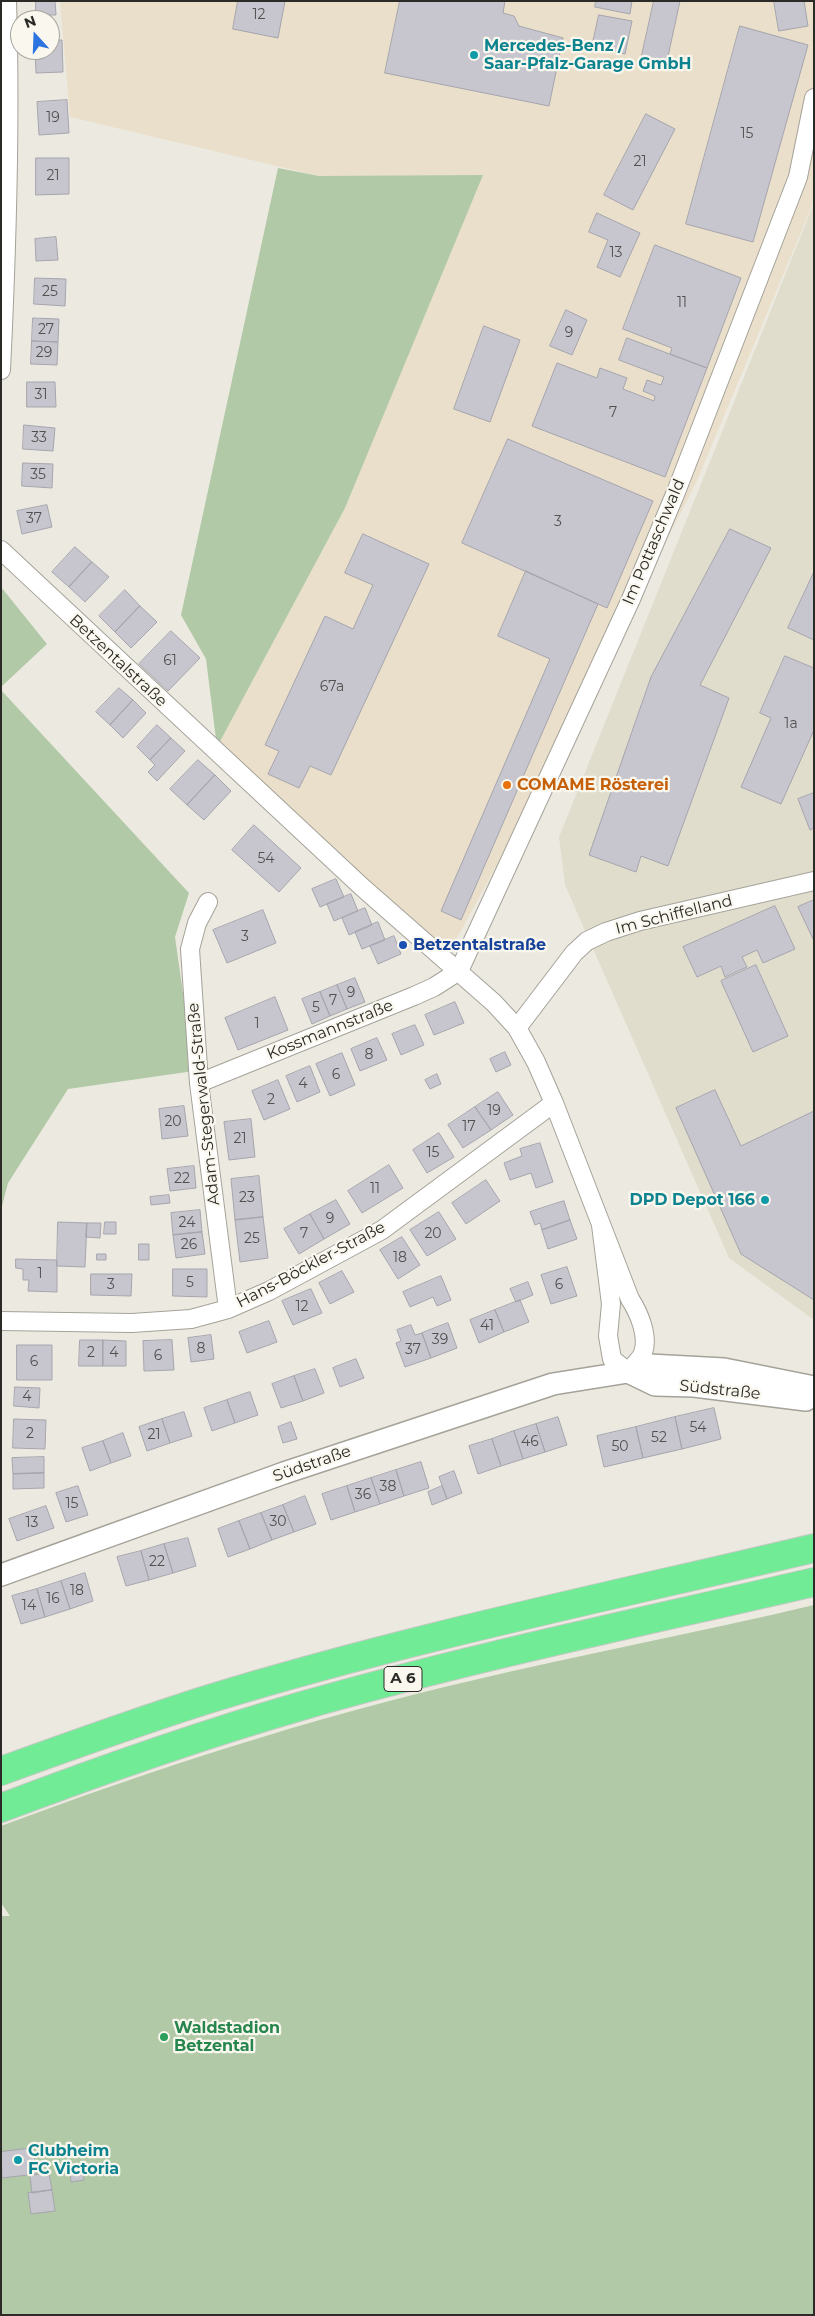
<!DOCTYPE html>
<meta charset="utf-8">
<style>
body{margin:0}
#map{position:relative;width:815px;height:2316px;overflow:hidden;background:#eceae0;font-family:Montserrat,sans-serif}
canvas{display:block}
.frame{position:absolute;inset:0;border:2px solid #2b2a26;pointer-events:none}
.north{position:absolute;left:10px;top:10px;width:50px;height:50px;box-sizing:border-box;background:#f9f7ee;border:1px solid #a7a59e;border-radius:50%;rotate:340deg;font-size:14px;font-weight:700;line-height:20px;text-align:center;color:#2b2a26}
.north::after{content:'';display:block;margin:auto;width:18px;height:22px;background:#2e74e1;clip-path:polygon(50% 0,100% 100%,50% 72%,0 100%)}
</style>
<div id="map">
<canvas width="815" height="2316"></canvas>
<div class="frame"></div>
<div class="north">N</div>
</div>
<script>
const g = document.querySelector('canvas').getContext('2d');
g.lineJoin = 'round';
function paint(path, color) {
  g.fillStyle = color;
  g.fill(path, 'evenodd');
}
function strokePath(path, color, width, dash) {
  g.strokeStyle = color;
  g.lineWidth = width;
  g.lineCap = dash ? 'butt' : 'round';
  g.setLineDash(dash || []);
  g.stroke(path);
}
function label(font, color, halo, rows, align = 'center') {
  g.font = font + ' Montserrat,sans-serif';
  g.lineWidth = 4.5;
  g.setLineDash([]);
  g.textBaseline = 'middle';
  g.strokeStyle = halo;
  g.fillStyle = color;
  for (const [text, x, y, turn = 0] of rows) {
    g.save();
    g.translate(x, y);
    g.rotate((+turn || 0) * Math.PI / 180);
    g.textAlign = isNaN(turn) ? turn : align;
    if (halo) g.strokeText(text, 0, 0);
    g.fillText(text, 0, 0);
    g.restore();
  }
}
paint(new Path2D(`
 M60 1H814V201L696 483 550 767 449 953 217 747 345 508 482 176H319L70 117Z`), '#e9dfca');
paint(new Path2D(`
 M814 203V1320L729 1258 565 885 559 837Z`), '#e0ddcd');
paint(new Path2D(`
 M278 168 319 176 483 175 345 508 217 747 206 659 181 615Z
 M1 587 47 644 1 687Z
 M1 690 189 893 175 937 194 1071 68 1089 8 1183 1 1210Z
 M814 1605V2315H1V1916H10L1 1903V1826C154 1769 311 1718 470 1681 584 1654 700 1632 814 1605Z`), '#b1c9a6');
const building = new Path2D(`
 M36 1H55L56 15H36Z
 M238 1H285L278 38 233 29Z
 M400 1H505L503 13 514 16 519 26 563 38 549 106 385 73Z
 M596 1H632L630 14 595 7Z
 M654 1H680L665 70 640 64Z
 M774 1H804L808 26 779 31Z
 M599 15 632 21 625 54 592 47Z
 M740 26 808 45 753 242 686 224Z
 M50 40H62L63 72 36 73 35 50H50Z
 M67 100 69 133 39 135 37 102Z
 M646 114 675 129 633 210 604 195Z
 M36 158H69V194L36 195Z
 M597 213 640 233 620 277 597 267 608 240 589 232Z
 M56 237 58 260 36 261 35 239Z
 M655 245 741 278 707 368 670 354 672 348 623 329Z
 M35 278 66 279 65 306 34 304Z
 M566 310 587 320 572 355 550 346Z
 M33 318 59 319 58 342 32 341Z
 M484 326 520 340 490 422 454 409Z
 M627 338 707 368 665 477 532 426 557 363 597 378 600 368 627 378 623 389 654 401 655 396 643 391 647 380 661 385 664 377 619 360Z
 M32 341 58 342 57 365 31 364Z
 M27 382H55L56 407H27Z
 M24 425 55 428 53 451 23 449Z
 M508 439 653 501 607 608 462 543Z
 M23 463 53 464 52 488 22 486Z
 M47 505 52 527 22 534 17 511Z
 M730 529 771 548 700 685 729 698 668 866 641 856 636 872 589 855 651 677Z
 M363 534 429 564 331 775 310 766 299 788 268 774 279 751 265 745 325 616 353 629 373 585 345 573Z
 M75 547 92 562 69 587 52 572Z
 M92 562 109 577 85 602 69 587Z
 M526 571 598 604 461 920 441 911 550 659 498 636Z
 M814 572V640L788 628Z
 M125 590 140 606 115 632 99 616Z
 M140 606 157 622 131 648 115 632Z
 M171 631 200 658 168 691 139 664Z
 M785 656 814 668V730L781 804 741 787 771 718 760 713Z
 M119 688 133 700 110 725 96 712Z
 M133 700 146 713 123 738 110 725Z
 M157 725 171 738 150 760 137 747Z
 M171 738 185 751 157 781 148 772 155 765 150 760Z
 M198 760 215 775 187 805 170 789Z
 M215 775 231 791 204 820 187 805Z
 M814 793V828L810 830 798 799Z
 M254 825 301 868 279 892 232 850Z
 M336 879 344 897 320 907 312 889Z
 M351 894 358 911 334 921 327 904Z
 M814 900V941L798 907Z
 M775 906 795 949 763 963 757 950 742 957 747 967 725 977 721 966 697 977 683 947Z
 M365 908 372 925 349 935 342 918Z
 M263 910 276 943 227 963 213 930Z
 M378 922 385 940 362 949 355 932Z
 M394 936 401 954 378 964 370 946Z
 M756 965 788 1036 753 1052 721 981Z
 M355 978 365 1002 347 1009 337 985Z
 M337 985 347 1009 330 1016 320 992Z
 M320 992 330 1016 312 1024 302 999Z
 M275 997 288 1030 238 1050 225 1018Z
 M455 1002 464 1023 434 1035 425 1015Z
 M415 1025 424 1045 401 1055 392 1034Z
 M377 1038 387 1060 360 1071 351 1049Z
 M505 1052 511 1065 496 1072 490 1059Z
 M342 1053 355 1085 330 1096 316 1064Z
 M310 1066 320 1092 297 1102 286 1076Z
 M437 1074 441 1084 430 1089 425 1080Z
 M278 1080 290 1109 264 1120 252 1091Z
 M715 1090 741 1146 814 1111V1300L741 1254 676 1108Z
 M498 1092 513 1115 491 1130 475 1107Z
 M184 1106 188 1136 162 1139 159 1109Z
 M475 1107 491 1130 463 1148 448 1125Z
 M251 1119 255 1157 229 1160 224 1122Z
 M439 1133 454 1157 427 1173 413 1150Z
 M540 1143 553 1182 536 1188 531 1173 510 1180 504 1163 522 1156 520 1149Z
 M389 1165 403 1188 362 1213 348 1191Z
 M194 1166 196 1188 170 1191 167 1169Z
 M259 1176 263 1217 235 1220 231 1179Z
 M486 1180 500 1201 466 1224 452 1203Z
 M169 1195 170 1203 151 1205 150 1197Z
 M336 1200 350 1224 324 1239 310 1214Z
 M564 1201 570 1220 542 1230 540 1223 535 1225 530 1212Z
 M200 1210 202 1232 173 1235 171 1213Z
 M439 1212 456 1239 427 1256 410 1230Z
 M310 1214 324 1239 299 1254 284 1229Z
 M263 1217 268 1258 240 1262 235 1220Z
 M570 1220 577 1239 548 1249 542 1230Z
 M58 1222 87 1223 85 1267 57 1266Z
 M105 1222H116V1234H104Z
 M87 1223H101L100 1238 86 1237Z
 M202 1232 205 1254 176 1258 173 1235Z
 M402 1237 420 1265 398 1279 380 1250Z
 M139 1244H149V1260H139Z
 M97 1254H106V1260H97Z
 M16 1259 57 1260V1292L28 1291 29 1280H23V1269L16 1268Z
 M567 1267 577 1296 551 1304 541 1275Z
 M173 1269H207V1297L173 1296Z
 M342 1271 354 1292 330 1304 319 1283Z
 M91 1274H132L131 1296 91 1295Z
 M441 1276 451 1300 437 1306 433 1297 410 1307 403 1292Z
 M528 1282 533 1295 516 1302 510 1289Z
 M311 1289 322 1313 293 1325 282 1301Z
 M520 1300 529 1322 504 1332 495 1310Z
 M495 1310 504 1332 479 1343 470 1320Z
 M269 1321 277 1342 247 1353 239 1332Z
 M448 1323 457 1348 431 1358 422 1333Z
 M411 1325 415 1335 422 1333 431 1358 405 1367 396 1343 401 1341 397 1330Z
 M211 1335 214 1359 191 1362 188 1338Z
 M80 1340H103V1366H79Z
 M103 1340 126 1341V1366H103Z
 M172 1340 174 1370 144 1371 143 1341Z
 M17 1345H52V1380H17Z
 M356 1359 364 1378 340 1387 333 1368Z
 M315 1369 324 1393 303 1401 294 1376Z
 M294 1376 303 1401 281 1408 272 1384Z
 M15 1387 40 1388 39 1408 14 1406Z
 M250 1392 258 1415 235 1423 227 1400Z
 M227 1400 235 1423 212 1431 204 1408Z
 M714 1408 721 1439 682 1449 675 1417Z
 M184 1412 192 1436 170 1443 162 1419Z
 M558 1417 567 1445 545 1452 536 1424Z
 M675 1417 682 1449 643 1458 636 1427Z
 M14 1419 46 1420 45 1449 13 1448Z
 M162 1419 170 1443 147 1451 139 1427Z
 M291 1422 297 1439 283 1443 278 1427Z
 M536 1424 545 1452 523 1459 514 1431Z
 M636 1427 643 1458 604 1467 597 1436Z
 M514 1431 523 1459 501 1466 492 1439Z
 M123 1433 131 1456 111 1463 103 1441Z
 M492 1439 501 1466 478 1474 469 1446Z
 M103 1441 111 1463 90 1471 82 1448Z
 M44 1457V1473L13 1474 12 1458Z
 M421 1462 429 1488 404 1496 396 1470Z
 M396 1470 404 1496 380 1504 371 1478Z
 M454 1471 462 1493 447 1499 439 1477Z
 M44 1473V1488L13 1489V1474Z
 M371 1478 380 1504 355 1512 347 1486Z
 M78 1486 88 1515 66 1522 56 1493Z
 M347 1486 355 1512 331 1520 322 1494Z
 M442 1486 447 1499 432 1505 428 1492Z
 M305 1496 316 1524 294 1532 283 1505Z
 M283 1505 294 1532 272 1540 261 1513Z
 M46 1506 54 1528 17 1541 9 1519Z
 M261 1513 272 1540 250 1549 239 1521Z
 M239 1521 250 1549 228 1557 218 1529Z
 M188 1538 196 1566 173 1573 164 1544Z
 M164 1544 173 1573 149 1580 141 1551Z
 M141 1551 149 1580 126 1586 117 1557Z
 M85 1573 93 1601 70 1609 61 1581Z
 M61 1581 70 1609 45 1617 37 1589Z
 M37 1589 45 1617 21 1624 12 1596Z
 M33 2148 36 2174 2 2178 1 2152Z
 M83 2169 84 2180 71 2182 70 2170Z
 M49 2173 52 2190 32 2193 30 2176Z
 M52 2190 55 2211 31 2214 28 2193Z`);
paint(building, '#c7c6cf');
strokePath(building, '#a6a5ae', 1);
const minor = new Path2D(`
 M1 370C7 247 11 125 7 1
 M1 550 362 887 494 1003 517 1028 536 1062 554 1103 630 1299C639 1313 649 1336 643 1353 641 1359 632 1367 628 1372L612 1359 608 1336 611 1304 601 1225
 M208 902 197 923 190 949 199 1083 228 1309
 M459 971 631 599 676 492 798 177 814 98
 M517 1028 574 953 587 941 606 932 640 921 814 881
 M199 1083 414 996 434 987 459 971
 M1 1321 132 1323 191 1319 228 1309 269 1291 382 1230 554 1103`);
const tertiary = new Path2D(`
 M628 1372 655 1385 694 1386 806 1400
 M1 1575 284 1473 553 1384 628 1372 649 1365 724 1369 814 1387`);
const motorway = new Path2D(`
 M1 1771C70 1746 139 1721 209 1699 408 1638 612 1596 814 1548
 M1 1808C99 1771 198 1736 298 1707 468 1658 642 1622 814 1582`);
strokePath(minor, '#a4a299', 20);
strokePath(tertiary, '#a4a299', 24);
strokePath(motorway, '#c8c8c7', 30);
strokePath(minor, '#fff', 18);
strokePath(tertiary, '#fff', 21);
strokePath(motorway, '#71eb95', 28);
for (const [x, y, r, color] of [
 [474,55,5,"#0f9aa8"],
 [507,785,5,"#e8710a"],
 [403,945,5,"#1a4fb4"],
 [765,1200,5,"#0f9aa8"],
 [164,2037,5,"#2e9e5b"],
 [18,2160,5,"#0f9aa8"]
]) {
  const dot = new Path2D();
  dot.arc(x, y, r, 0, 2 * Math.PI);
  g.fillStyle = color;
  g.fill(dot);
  strokePath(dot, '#f9f7ee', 2);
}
label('14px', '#525150', null, [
 ["12",259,15],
 ["19",53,118],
 ["15",747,134],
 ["21",640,162],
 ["21",53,176],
 ["13",616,253],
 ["25",50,292],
 ["11",682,303],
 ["27",46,330],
 ["9",569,333],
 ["29",44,353],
 ["31",41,395],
 ["7",613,413],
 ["33",39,438],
 ["35",38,475],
 ["37",34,519],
 ["3",558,522],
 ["61",170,661],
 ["67a",332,687],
 ["1a",791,724],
 ["54",266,859],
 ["3",245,937],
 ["9",351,993],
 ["7",333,1001],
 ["5",316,1008],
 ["1",257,1024],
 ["8",369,1055],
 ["6",336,1075],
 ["4",303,1084],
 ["2",271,1100],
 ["19",494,1111],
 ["20",173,1122],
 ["17",469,1127],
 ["21",240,1139],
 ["15",433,1153],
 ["22",182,1179],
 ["11",375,1189],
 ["23",247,1198],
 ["9",330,1219],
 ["24",187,1223],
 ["7",304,1234],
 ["20",433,1234],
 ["25",252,1239],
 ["26",189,1245],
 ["18",400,1258],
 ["1",40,1274],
 ["5",190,1283],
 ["3",111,1285],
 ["6",559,1285],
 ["12",302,1307],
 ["41",487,1326],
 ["39",440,1340],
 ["8",201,1349],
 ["37",413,1350],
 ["2",91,1353],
 ["4",114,1353],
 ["6",158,1356],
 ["6",34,1362],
 ["4",27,1397],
 ["54",698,1428],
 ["2",30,1434],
 ["21",154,1435],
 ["52",659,1438],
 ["46",530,1442],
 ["50",620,1447],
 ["38",388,1487],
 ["36",363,1495],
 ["15",72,1504],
 ["30",278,1522],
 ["13",32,1523],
 ["22",157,1562],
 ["18",77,1591],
 ["16",53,1599],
 ["14",29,1606]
]);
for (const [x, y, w] of [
 [403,1679,38]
]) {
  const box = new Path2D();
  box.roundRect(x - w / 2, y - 12.5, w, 25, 4);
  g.fillStyle = '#f9f7ee';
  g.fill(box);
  strokePath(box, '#2b2a26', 1);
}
label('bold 15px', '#2b2a26', null, [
 ["A 6",403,1679]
]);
label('bold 16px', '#0d838f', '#f9f7ee', [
 ["Mercedes-Benz /",484,46],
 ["Saar-Pfalz-Garage GmbH",484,64],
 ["DPD Depot 166",755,1200,"right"],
 ["Clubheim",28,2151],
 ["FC Victoria",28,2169]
], 'left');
label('16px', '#2b2a26', '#f9f7ee', [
 ["Im Pottaschwald",654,542,-67],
 ["Betzentalstraße",118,661,43],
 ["Im Schiffelland",674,915,-14],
 ["Kossmannstraße",330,1030,-22],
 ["Adam-Stegerwald-Straße",204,1104,-96],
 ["Hans-Böckler-Straße",311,1265,-28],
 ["Südstraße",720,1390,6],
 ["Südstraße",312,1464,-19]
]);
label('bold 16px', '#c56008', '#f9f7ee', [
 ["COMAME Rösterei",517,785]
], 'left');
label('bold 16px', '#164399', '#f9f7ee', [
 ["Betzentalstraße",413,945]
], 'left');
label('bold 16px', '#27864d', '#f9f7ee', [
 ["Waldstadion",174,2028],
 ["Betzental",174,2046]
], 'left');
</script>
